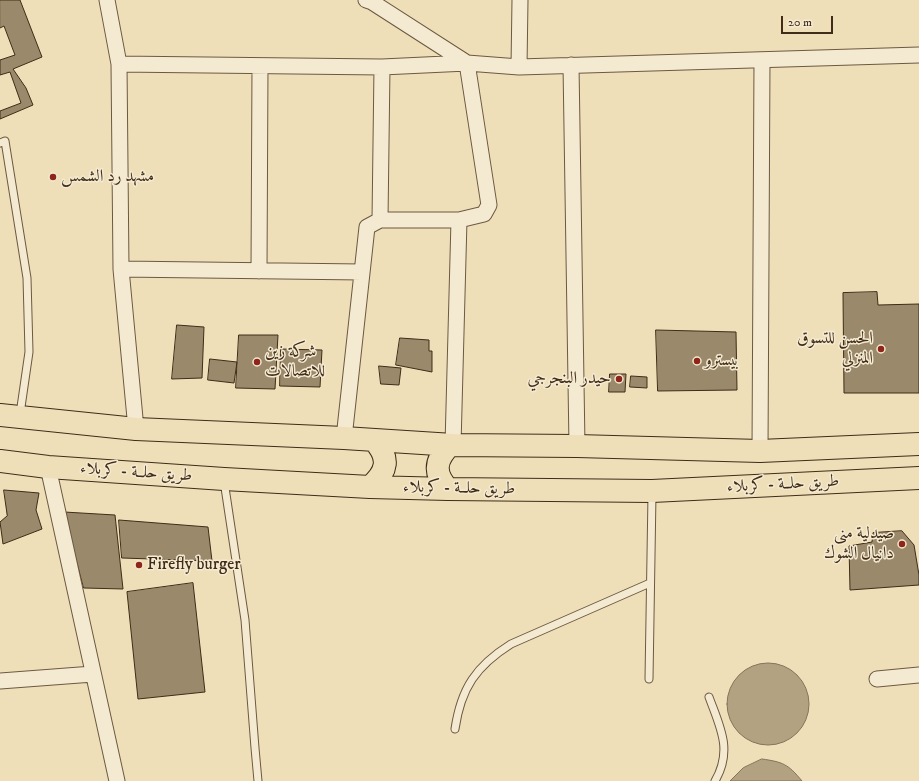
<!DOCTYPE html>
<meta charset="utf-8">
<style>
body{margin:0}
#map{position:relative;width:919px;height:781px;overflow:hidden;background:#eedfb9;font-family:"IM FELL DW Pica",serif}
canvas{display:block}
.scale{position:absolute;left:781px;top:16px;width:52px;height:18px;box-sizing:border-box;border:2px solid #402c17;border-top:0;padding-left:5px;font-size:12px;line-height:14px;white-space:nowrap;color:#402c17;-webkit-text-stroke:3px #f4ead2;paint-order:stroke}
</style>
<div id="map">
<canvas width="919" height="781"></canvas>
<div class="scale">20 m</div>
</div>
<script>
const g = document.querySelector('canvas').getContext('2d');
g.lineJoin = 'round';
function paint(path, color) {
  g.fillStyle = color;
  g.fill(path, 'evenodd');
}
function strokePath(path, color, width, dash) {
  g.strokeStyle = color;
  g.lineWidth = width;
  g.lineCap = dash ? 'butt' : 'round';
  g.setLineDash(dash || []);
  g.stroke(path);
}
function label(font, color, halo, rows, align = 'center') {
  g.font = font + ' "IM FELL DW Pica",Amiri,serif';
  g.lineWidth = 3;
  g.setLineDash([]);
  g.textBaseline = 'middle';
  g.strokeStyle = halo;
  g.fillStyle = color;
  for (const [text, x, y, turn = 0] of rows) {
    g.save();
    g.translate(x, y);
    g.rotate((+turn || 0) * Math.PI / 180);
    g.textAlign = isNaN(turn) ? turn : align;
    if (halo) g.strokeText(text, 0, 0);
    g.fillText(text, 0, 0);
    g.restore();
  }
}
const water = new Path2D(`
 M727 704a41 41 0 1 1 82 0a41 41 0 1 1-82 0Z
 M762 759C783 762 788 764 802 781H730L743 768Z`);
paint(water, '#b3a282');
strokePath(water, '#857357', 1);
const building = new Path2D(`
 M0 0H20L42 57 13 69 26 88 33 105 0 119V111L21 103 10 72 0 75V60L15 55 4 26 0 28Z
 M877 292 878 305 919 304V393H844L843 293Z
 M177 325 204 327 202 378 172 379Z
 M656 330 736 332 737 390 658 391Z
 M239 335H278L275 389 236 388Z
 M400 338 429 340V351H432V372L396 365Z
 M281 349 322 350 320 387 280 386Z
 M210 359 237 362 234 383 208 380Z
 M379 366 401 368 399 385 381 384Z
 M610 374H626L625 392H609Z
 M631 376 647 377V388L630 387Z
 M4 490 39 493 36 510 42 529 3 544 0 522 7 516Z
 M64 512 115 515 123 589 84 588Z
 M119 520 208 527 212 561 122 558Z
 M902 531 914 545 919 575V585L850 590 849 546 872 542 873 533Z
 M193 583 205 692 138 699 127 592Z`);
paint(building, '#9a896b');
strokePath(building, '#402c17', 1);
const service = new Path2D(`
 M0 143 5 141 27 278 29 352 20 414
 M224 481 245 620 255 748 258 781
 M649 679 652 494
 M709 697C720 727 733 750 715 781
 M455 729C461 688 476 666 511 644L650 583`);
const minor = new Path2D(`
 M107 0 119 64 121 269 136 429
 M119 64 382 67 467 63 519 67 919 55
 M571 65 577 446
 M519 67 520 0
 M380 220 382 67
 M121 269 362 272
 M259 271 260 66
 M344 438 367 227 380 220H459L484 214 489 205 467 63 372 2 366 0
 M453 445 459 220
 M760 451 762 60
 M48 467 117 781
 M877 679 919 675
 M0 681 93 674`);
const primary = new Path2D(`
 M0 415 136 429 344 438 453 445 577 446 760 451 919 444
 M0 461 48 467 224 479 370 487 448 489 652 491 919 478
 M370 487C388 471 390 458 374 440
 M448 489C433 473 435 460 450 445`);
strokePath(service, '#6c5940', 9);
strokePath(minor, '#6c5940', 17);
strokePath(primary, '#402c17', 24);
strokePath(service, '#f4ead2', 7);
strokePath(minor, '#f4ead2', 15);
strokePath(primary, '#eedfb9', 22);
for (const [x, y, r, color] of [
 [53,177,4,"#8f2418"],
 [881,349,4,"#8f2418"],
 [697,361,4,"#8f2418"],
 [257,362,4,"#8f2418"],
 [619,379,4,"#8f2418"],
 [902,544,4,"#8f2418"],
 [139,565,4,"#8f2418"]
]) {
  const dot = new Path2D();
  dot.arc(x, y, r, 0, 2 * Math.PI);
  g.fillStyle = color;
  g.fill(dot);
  strokePath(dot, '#f4ead2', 1.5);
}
label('17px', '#402c17', '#f4ead2', [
 ["مشهد رد الشمس",61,177],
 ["الحسن للتسوق",873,339,"right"],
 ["المنزلي",873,359,"right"],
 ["شركة زين",265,352],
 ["للاتصالات",265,372],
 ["بيسترو",705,361],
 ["حيدر البنجرجي",611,379,"right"],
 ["صيدلية منى",894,534,"right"],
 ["دانيال الشوك",894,554,"right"],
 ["Firefly burger",147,565]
], 'left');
label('17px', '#402c17', '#f4ead2', [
 ["طريق حلــة - كربلاء",136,473,4],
 ["طريق حلــة - كربلاء",783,485,-3],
 ["طريق حلــة - كربلاء",459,489,1]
]);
</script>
